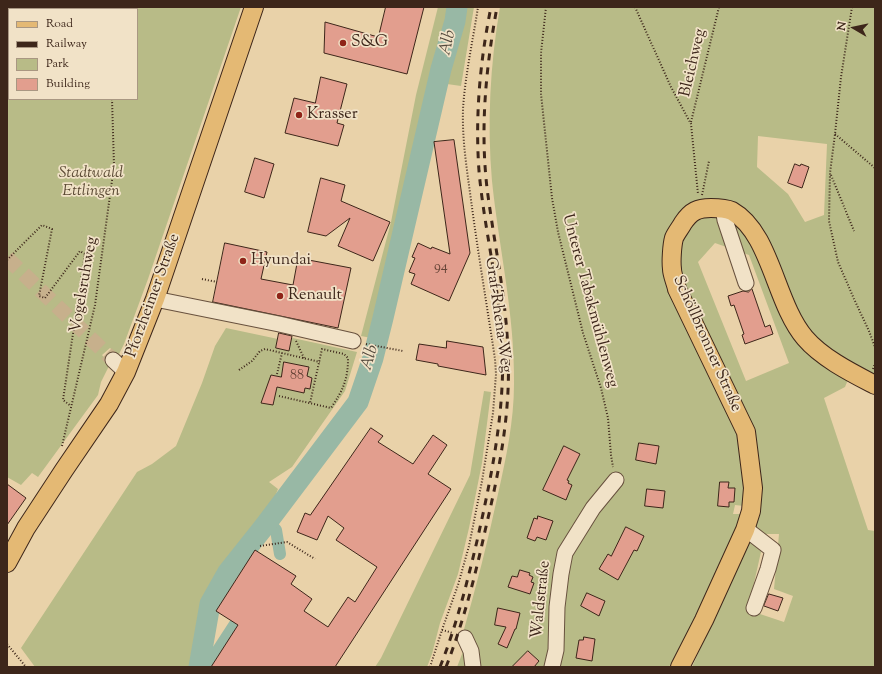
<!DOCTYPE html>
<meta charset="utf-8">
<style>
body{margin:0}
#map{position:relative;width:882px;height:674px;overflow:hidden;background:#e9d2a9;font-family:"Sorts Mill Goudy",serif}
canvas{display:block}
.frame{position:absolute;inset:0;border:8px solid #3d261a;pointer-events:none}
.legend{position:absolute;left:8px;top:8px;width:130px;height:92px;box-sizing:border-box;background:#f1e2c7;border:1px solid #a99782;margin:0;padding:5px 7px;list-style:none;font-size:12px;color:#3d261a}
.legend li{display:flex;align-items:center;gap:8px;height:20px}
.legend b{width:20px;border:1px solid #a99782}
.north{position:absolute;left:834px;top:8px;width:40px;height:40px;-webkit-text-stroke:3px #f1e2c7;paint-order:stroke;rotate:279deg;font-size:11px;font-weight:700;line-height:16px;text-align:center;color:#3d261a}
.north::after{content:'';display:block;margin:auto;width:14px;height:18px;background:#3d261a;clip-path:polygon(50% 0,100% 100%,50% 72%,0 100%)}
</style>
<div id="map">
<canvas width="882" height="674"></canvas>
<div class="frame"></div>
<ul class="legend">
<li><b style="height:5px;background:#e4b974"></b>Road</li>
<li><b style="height:5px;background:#3d261a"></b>Railway</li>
<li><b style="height:11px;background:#b8bb87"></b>Park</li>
<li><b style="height:11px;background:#e29e8e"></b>Building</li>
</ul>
<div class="north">N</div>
</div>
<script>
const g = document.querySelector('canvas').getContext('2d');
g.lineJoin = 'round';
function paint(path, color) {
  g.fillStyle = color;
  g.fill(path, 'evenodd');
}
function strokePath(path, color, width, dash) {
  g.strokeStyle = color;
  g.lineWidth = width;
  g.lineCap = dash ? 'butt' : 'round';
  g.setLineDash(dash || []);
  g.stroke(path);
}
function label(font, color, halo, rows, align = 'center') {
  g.font = font + ' "Sorts Mill Goudy",serif';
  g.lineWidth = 3.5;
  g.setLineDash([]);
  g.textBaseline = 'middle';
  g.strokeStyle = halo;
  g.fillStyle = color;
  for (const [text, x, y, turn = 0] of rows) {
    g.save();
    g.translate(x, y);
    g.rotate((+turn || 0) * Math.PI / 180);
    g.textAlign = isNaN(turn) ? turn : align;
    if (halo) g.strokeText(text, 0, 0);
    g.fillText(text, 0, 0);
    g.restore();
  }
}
paint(new Path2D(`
 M7 7H241L148 279 124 344 118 356 110 348 102 355 110 364 101 382 98 395 38 477 32 473 21 485 7 477ZM9 9H137V99H9Z
 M438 7H474L461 86 447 84 387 341 361 336 391 222 416 95Z
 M500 7H875V377L854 365 845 387 824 398 868 530 875 531V667H692L749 540 744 506 735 505 733 514H742L737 531 697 614 669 667H457L469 636 463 633C476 587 488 541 498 494 506 458 514 421 514 384 515 315 499 249 492 181 487 123 490 65 500 7ZM758 136 827 144 824 215 805 222 788 194 757 167ZM715 243 749 255 789 363 746 381 698 262ZM765 534H779L774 589 793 596 784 622 748 610Z
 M226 328 278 339 279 335 357 352 345 391 292 467 269 482 278 489 269 511 230 561 204 603 193 667H35L21 648 137 472 152 464 176 446 202 383 215 346Z
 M484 391 491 392 482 463 469 528 458 574 440 623 432 654 427 667H375L381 658 470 475Z`), '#b8bb87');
strokePath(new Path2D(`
 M268 521 276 530 280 554
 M207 667 235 624`), '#98b8a5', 12);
strokePath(new Path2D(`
 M199 667 210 604 228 572 263 528 358 402 373 358 383 318 441 69 455 21 457 7`), '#98b8a5', 21);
const building = new Path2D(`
 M386 7H424L407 74 324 53 325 22 378 37Z
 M321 77 347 84 337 123 344 125 338 146 285 133 294 98 315 103Z
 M454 140 470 253 449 301 411 284 415 274 409 272 415 258 412 257 418 243 431 249 432 247 450 254 434 142Z
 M255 158 274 164 264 198 245 192Z
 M795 164 800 166 801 164 809 167 802 188 788 183Z
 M321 178 345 185 341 201 390 222 373 261 338 246 350 218 326 236 308 232Z
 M225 243 267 252 261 279 293 285 298 258 351 268 338 328 213 302Z
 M752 289 765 327 770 325 773 334 745 344 742 335 744 334 734 305 731 306 728 296 743 291 748 292Z
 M279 333 292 336 289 351 276 348Z
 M447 341 483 347 486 375 438 366V364L416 360 419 344 446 348Z
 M284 362 309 367 307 376 312 378 310 389 305 388 304 393 277 387 273 405 261 403 271 375 281 377Z
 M371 428 383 436 378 442 413 464 433 435 447 445 428 474 451 489 335 667H211L238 625 216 611 255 550 296 576 291 584 312 599 304 611 328 627 348 597 355 602 377 567 336 540 344 528 328 516 317 540 297 532 305 513 310 515Z
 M639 443 659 446 656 464 636 460Z
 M564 446 580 454 567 480 569 481 568 483 572 485 566 500 543 490Z
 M720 482H729L728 488H735L734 502H729V507L718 506Z
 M7 484 26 498 7 525Z
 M647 489 665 491 663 508 645 506Z
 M538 516 553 521 546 540 537 537 535 541 527 538 534 518 537 519Z
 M626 527 644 536 637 551 634 550 618 580 599 569 608 554 611 556Z
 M520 570 530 573 529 575 533 577 531 582 534 583 530 594 508 587 512 576 517 577Z
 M587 593 605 601 599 616 581 606Z
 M769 594 783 598 778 611 764 606Z
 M498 608 520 613 516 629H515L507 648 498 644 506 627 495 625Z
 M584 637 595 639 592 661 576 658 579 640H583Z
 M528 651 539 661 534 667H512Z`);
paint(building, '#e29e8e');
strokePath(building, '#3d261a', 1);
strokePath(new Path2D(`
 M7 258 113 360`), '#c7b08c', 15, [15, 8]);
strokePath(new Path2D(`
 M38 9 41 7
 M7 32 9 31`), '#c7b08c', 18, [18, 9]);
const minor = new Path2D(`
 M723 208 725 220 746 283
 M155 299 279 324 353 341
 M113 360 126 372
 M745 530 751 533 773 550 768 569 754 608
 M465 638 471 651 473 667
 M552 667 556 650 557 607 561 574 565 553 593 508 616 480`);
const major = new Path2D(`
 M7 563 26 528 64 470 109 404 126 372 155 299 254 7
 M680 667 704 620 745 530 751 511 753 488 746 432 677 289C676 283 672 275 672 269 671 262 672 245 674 238 676 233 681 227 683 223 691 211 698 208 711 208 718 208 725 208 732 211 771 233 775 303 805 338 822 358 852 373 875 385`);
strokePath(minor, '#68513e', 17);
strokePath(major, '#3d261a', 20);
strokePath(new Path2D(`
 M546 7 541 53V94L552 198 558 232 583 333 601 388 608 418 611 455 613 467
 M635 7 671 87 691 124 698 194
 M852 7 841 77 835 134 830 173 829 221 838 262 854 299 869 331 875 347
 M19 9 20 7
 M117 9V7
 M7 38 9 36
 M691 122 719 7
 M835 134 875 168
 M831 175 854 231
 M702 195 709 161
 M7 260 42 225 52 229 39 296 45 298 80 251 85 254 63 400 71 406
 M202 279 217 282
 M296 341 304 358
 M366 344 403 351
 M873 369 875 363
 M239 370 252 361 260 351 265 349 320 362
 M277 374 282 353
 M279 396 331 408C343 390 348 380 348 358L344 354 322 349 310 403
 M62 446 95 305 114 166 112 99
 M260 546 287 542 315 559
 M442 630 453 633
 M7 644 26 667
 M430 667 442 630 458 585 469 546 482 481 493 413 496 374 495 359C487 306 478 253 471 200 467 170 462 140 463 109 465 76 473 40 478 7`), '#3d261a', 2, [1, 2]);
strokePath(minor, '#f1e2c7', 15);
strokePath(major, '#e4b974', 18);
strokePath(new Path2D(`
 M440 667C456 627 467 583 477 541 492 474 506 407 502 338 498 282 484 227 479 171 475 116 480 61 491 7
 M446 667C463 623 475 577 485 531 499 472 511 413 508 352 506 296 494 243 487 188 480 127 486 67 497 7`), '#3d261a', 3, [7, 7]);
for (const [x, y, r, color] of [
 [343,43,4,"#8f2418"],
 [299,115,4,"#8f2418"],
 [243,261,4,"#8f2418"],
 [280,296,4,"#8f2418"]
]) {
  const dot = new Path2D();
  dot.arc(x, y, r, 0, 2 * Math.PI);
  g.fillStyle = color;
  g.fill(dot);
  strokePath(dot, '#f1e2c7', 1.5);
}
label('14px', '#664437', null, [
 ["94",441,268],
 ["88",297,377]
]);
label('16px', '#3d261a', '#f1e2c7', [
 ["S&G",351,43],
 ["Krasser",307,115],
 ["Hyundai",251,261],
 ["Renault",288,296]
], 'left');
label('16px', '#3d261a', '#f1e2c7', [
 ["Bleichweg",694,63,-77],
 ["Vogelsruhweg",85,285,-80],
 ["Pforzheimer Straße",154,296,-70],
 ["Unterer Tabakmühlenweg",589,301,75],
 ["Graf-Rhena-Weg",497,315,82],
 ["Schöllbronner Straße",706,344,66],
 ["Waldstraße",542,600,-84]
]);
label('italic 16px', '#5c4b35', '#f1e2c7', [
 ["Stadtwald",91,174],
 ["Ettlingen",91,192]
]);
label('italic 17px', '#544a3d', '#f1e2c7', [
 ["Alb",449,43,-77],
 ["Alb",371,358,-73]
]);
</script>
